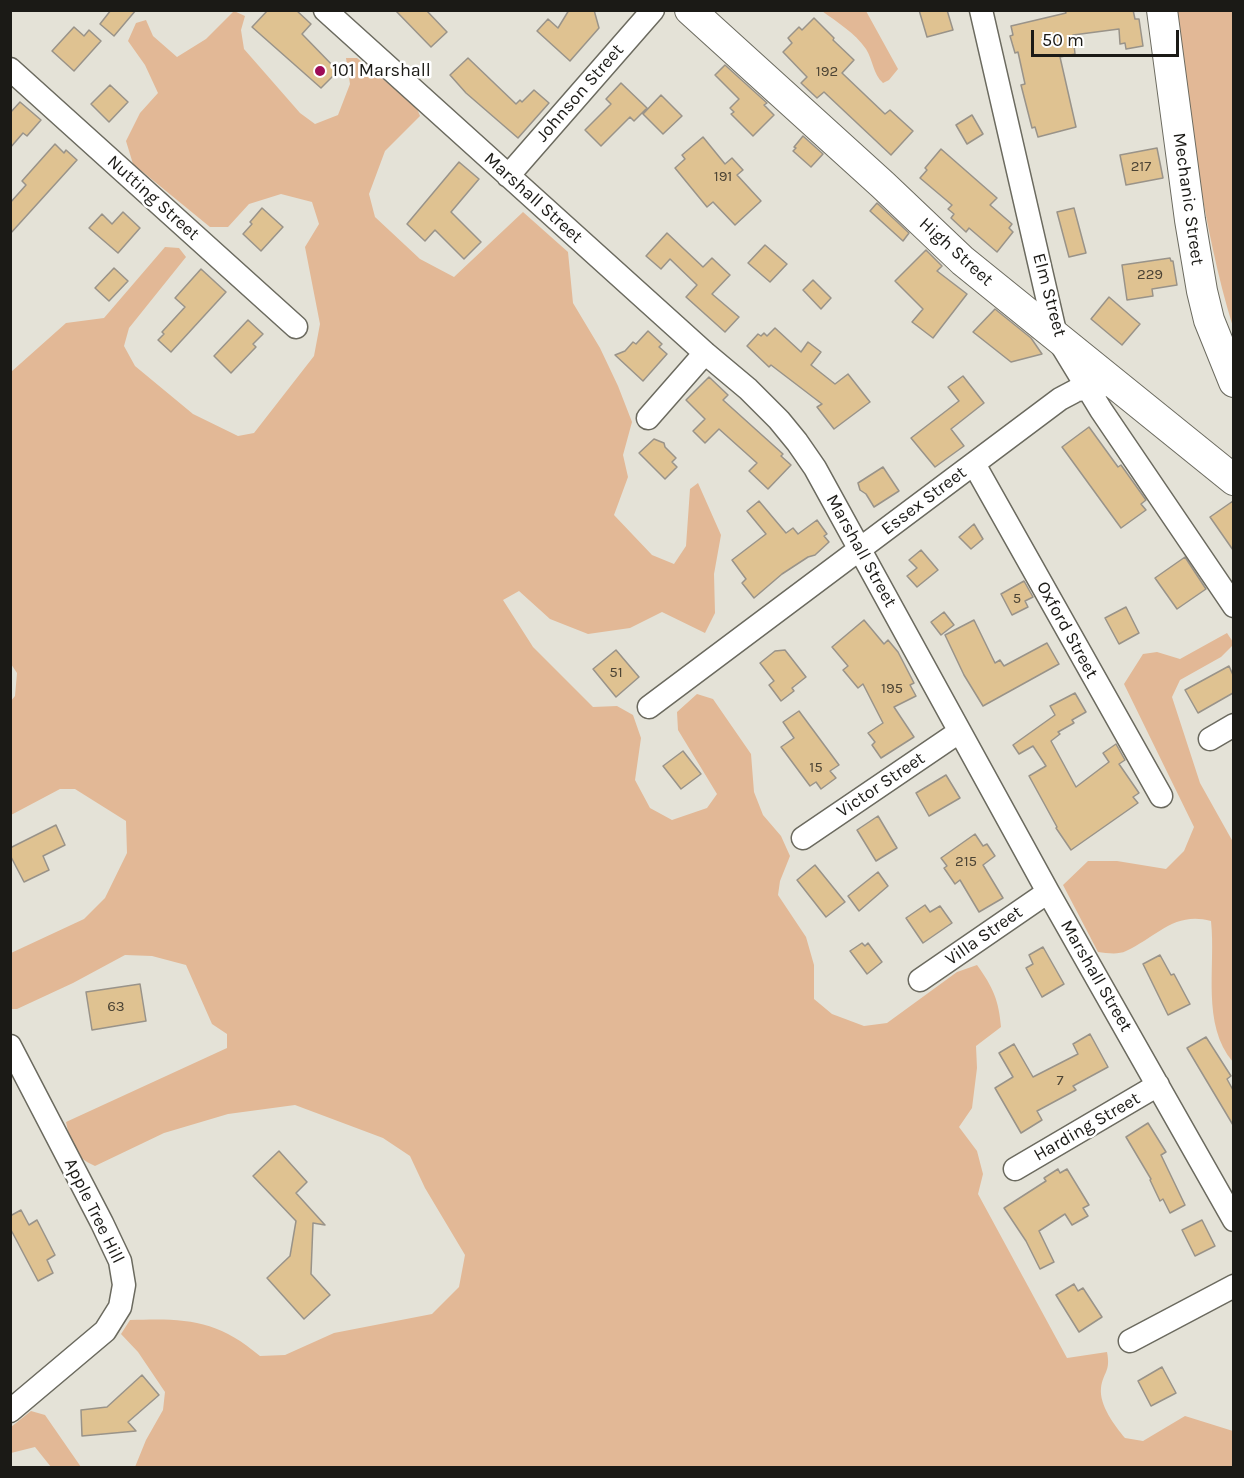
<!DOCTYPE html>
<style>
body{margin:0}
#map{position:relative;width:1244px;height:1478px;overflow:hidden;background:#e4e2d7;font-family:Karla,sans-serif}
canvas{display:block}
.frame{position:absolute;inset:0;border:12px solid #1b1a16;pointer-events:none}
.scale{position:absolute;left:1031px;top:30px;width:148px;height:27px;box-sizing:border-box;border:3px solid #1b1a16;border-top:0;padding-left:8px;font-size:18px;line-height:21px;white-space:nowrap;color:#1b1a16;-webkit-text-stroke:4px #fff;paint-order:stroke}
</style>
<div id="map">
<canvas width="1244" height="1478"></canvas>
<div class="frame"></div>
<div class="scale">50 m</div>
</div>
<script>
const g = document.querySelector('canvas').getContext('2d');
g.lineJoin = 'round';
function paint(path, color) {
  g.fillStyle = color;
  g.fill(path, 'evenodd');
}
function strokePath(path, color, width, dash) {
  g.strokeStyle = color;
  g.lineWidth = width;
  g.lineCap = dash ? 'butt' : 'round';
  g.setLineDash(dash || []);
  g.stroke(path);
}
function label(font, color, halo, rows, align = 'center') {
  g.font = font + ' Karla,sans-serif';
  g.lineWidth = 5;
  g.setLineDash([]);
  g.textBaseline = 'middle';
  g.strokeStyle = halo;
  g.fillStyle = color;
  for (const [text, x, y, turn = 0] of rows) {
    g.save();
    g.translate(x, y);
    g.rotate((+turn || 0) * Math.PI / 180);
    g.textAlign = isNaN(turn) ? turn : align;
    if (halo) g.strokeText(text, 0, 0);
    g.fillText(text, 0, 0);
    g.restore();
  }
}
paint(new Path2D(`
 M234 11 245 16 241 30 244 49 300 113 315 124 338 115 350 84 346 58H357L416 106 420 116 385 151 369 194 375 217 420 259 454 277 523 212 568 252 573 303 600 348 618 386 632 422 623 455 628 477 614 515 652 555 674 564 686 546 690 489 698 483 721 535 714 574 715 613 705 633 662 612 630 628 588 634 550 619 519 591 503 600 533 647 593 707 617 706 633 715 641 738 635 780 650 808 672 820 707 808 717 794 678 730 677 712 697 694 713 699 751 754 754 792 763 815 781 836 790 856 780 881 778 895 806 937 814 965V999L832 1014 864 1026 887 1023 957 972 977 965C993 987 999 1001 1001 1027L976 1046 977 1068 972 1108 959 1127 977 1151 983 1174 978 1194 1067 1358 1107 1352C1111 1372 1103 1372 1101 1388 1099 1405 1115 1426 1125 1438L1143 1441 1185 1416 1233 1431V1467H135L146 1440 163 1410 165 1392 138 1352 121 1334 130 1320C184 1318 217 1319 260 1356L285 1355 334 1333 432 1314 459 1287 465 1255 425 1188 410 1156 383 1138 295 1105 228 1114 164 1133 95 1166C73 1156 71 1145 66 1122L227 1048V1034L212 1024 186 965 152 956 125 955 73 983 17 1009H11V953L84 919 105 898 127 853 126 821 75 789H60L11 815 10 702 15 696 17 673 11 664V372L66 323 104 318 165 247 179 248 186 257 129 328 124 346 135 366 193 414 238 436 254 433 314 356 320 324 305 247 319 224 312 202 281 194 249 204 228 227H210L133 164 126 141 140 113 158 93 145 65 128 41 136 23 146 20 153 36 177 57 206 39Z
 M822 11H866L898 69 889 80 883 83C873 74 873 60 866 49 855 33 837 22 822 11Z
 M1175 11H1233V327C1202 225 1190 116 1175 11Z
 M1227 633 1233 642V645L1221 657 1180 680 1172 697 1200 783 1233 842V1062C1201 1024 1216 968 1211 921 1174 911 1157 937 1126 951 1118 955 1107 953 1098 952L1063 885 1088 861H1117L1166 869 1184 851 1194 827 1124 684 1143 654 1157 652 1180 659Z
 M31 1411 45 1415 81 1467H51L35 1447 11 1453V1427Z`), '#e2b896');
const building = new Path2D(`
 M111 10H136L114 36 100 24Z
 M268 10H296L311 24 302 34 338 71 321 88 252 27Z
 M395 10H426L447 32 431 47Z
 M569 10H594L599 28 570 61 537 31 548 19 558 28Z
 M919 10H947L953 30 927 37Z
 M1065 10H1133L1135 19H1139L1143 46 1126 49 1125 43 1120 44 1119 29 1073 35 1075 54 1060 57 1076 127 1038 137 1035 127 1032 128 1021 85 1025 84 1018 52 1015 53 1010 36 1013 35 1011 26 1066 13Z
 M814 18 834 38 833 40 854 60 842 73 885 114 890 110 913 131 891 155 824 92 817 98 801 83 807 77 783 52 792 43 788 38 799 27 802 30Z
 M74 27 84 36 89 30 101 41 74 71 52 51Z
 M468 58 516 104 520 100 522 102 534 90 549 103 518 138 466 93 450 75Z
 M725 65 767 103 764 105 774 115 753 136 731 114 734 112 730 108 739 99 715 75Z
 M621 83 647 108 634 121 630 117 601 146 585 130 611 104 606 99Z
 M110 85 128 102 109 122 91 104Z
 M661 95 682 116 663 134 643 114Z
 M20 102 41 120 27 136 23 133 10 148V113Z
 M972 115 983 134 967 144 956 125Z
 M803 136 823 154 811 167 793 151 796 148 794 147Z
 M703 137 725 164 732 158 743 170 737 175 761 201 735 225 713 202 707 207 675 168 685 159 682 155Z
 M55 144 64 153 66 150 77 160 10 234V203L26 185 22 181Z
 M1157 148 1163 178 1126 185 1120 155Z
 M941 149 997 198 990 205 1012 224 1009 228 1013 232 997 252 969 228 966 232 951 218 954 214 948 209 952 205 920 178 927 170 925 168Z
 M459 162 479 179 451 212 481 242 464 259 435 230 425 241 407 224Z
 M877 203 909 233 903 241 870 211Z
 M262 208 283 227 261 251 243 234 252 224 250 222Z
 M1074 208 1086 253 1069 257 1057 212Z
 M123 212 140 228 118 253 89 228 102 214 112 224Z
 M667 233 703 267 712 258 730 275 712 294 739 317 725 332 686 297 697 285 670 259 661 269 646 256Z
 M765 245 787 264 770 282 748 263Z
 M926 250 942 266 937 271 967 294 933 338 912 322 923 309 895 281Z
 M1170 258 1171 261H1173L1177 285 1152 289 1153 296 1127 300 1122 265Z
 M114 268 128 281 109 301 95 288Z
 M201 269 226 292 171 352 158 340 164 334 162 332 185 307 175 298Z
 M813 280 831 298 821 309 803 290Z
 M1109 297 1140 324 1122 345 1091 319Z
 M995 309 1031 338 1042 354 1011 362 973 332Z
 M248 320 263 334 253 344 256 347 231 373 214 356Z
 M775 328 801 352 808 342 821 352 811 365 835 384 848 374 870 402 834 429 817 407 822 404 771 365 769 367 747 346 758 334 761 336 764 333 767 336Z
 M648 331 662 344 659 347 667 354 643 381 615 355 625 351 633 342 636 344Z
 M963 376 984 403 951 429 964 446 935 467 911 438 959 401 948 387Z
 M709 377 728 395 723 400 783 454 781 456 791 465 768 489 749 471 757 463 719 429 705 443 693 431 705 419 686 400Z
 M1089 427 1118 467 1121 465 1146 500 1141 504 1146 510 1121 528 1062 447Z
 M654 439 664 443 665 447 676 458 672 462 677 467 665 479 639 453Z
 M883 467 899 491 874 507 866 494 860 490 858 483Z
 M759 501 786 533 793 528 798 534 817 520 827 534 824 536 829 542 815 555 808 557 782 574 754 598 742 583 746 579 732 560 766 534 747 511Z
 M1233 501V550L1210 517Z
 M974 524 983 539 971 549 959 537Z
 M921 550 938 570 917 587 907 576 917 568 909 560Z
 M1185 557 1206 589 1177 609 1155 578Z
 M1024 581 1033 597 1025 601 1028 607 1012 615 1001 594Z
 M1126 607 1139 633 1119 644 1105 618Z
 M944 612 954 625 941 635 931 622Z
 M864 620 884 644 888 640 898 652 914 683 910 685 916 696 894 707 914 737 881 758 872 745 875 742 868 733 883 723 863 684 858 688 843 670 848 666 832 647Z
 M974 620 995 663 1000 660 1004 666 1047 643 1059 664 983 706 964 675 945 635Z
 M616 650 639 677 616 697 593 669Z
 M785 650 806 677 792 688 794 691 781 701 769 685 774 681 760 663 775 651Z
 M1229 666 1233 675V693L1198 713 1185 690Z
 M1075 693 1086 712 1072 720 1074 723 1058 732 1060 734 1051 741 1076 787 1109 762 1103 753 1116 744 1125 760 1119 764 1139 793 1133 797 1138 803 1071 850 1056 828 1057 827 1029 776 1046 766 1033 746 1019 754 1013 745 1055 715 1050 706Z
 M799 711 839 765 830 771 836 778 821 789 816 782 810 786 781 747 794 738 783 722Z
 M683 751 701 774 681 789 663 766Z
 M946 775 960 798 929 816 916 793Z
 M878 816 897 848 876 861 857 830Z
 M56 825 65 845 43 856 49 870 24 882 10 855V848Z
 M975 834 983 846 987 844 995 856 983 865 1003 898 979 912 960 880 955 884 944 868 947 866 941 858Z
 M815 865 845 902 826 917 797 880Z
 M878 872 888 886 859 911 848 896Z
 M925 905 930 912 940 906 952 923 923 943 906 918Z
 M862 943 865 946 868 943 882 962 867 974 850 951Z
 M1043 947 1064 984 1042 997 1026 968 1033 964 1029 955Z
 M1160 955 1171 975 1174 974 1190 1004 1168 1015 1143 964Z
 M140 984 146 1021 92 1030 86 992Z
 M1090 1034 1108 1067 1073 1086 1076 1090 1037 1111 1042 1120 1021 1133 995 1088 1013 1077 999 1053 1014 1044 1033 1077 1078 1054 1073 1044Z
 M1206 1037 1231 1076 1227 1079 1233 1090V1125L1187 1048Z
 M1148 1123 1166 1152 1161 1155 1185 1205 1170 1213 1163 1199 1160 1201 1150 1180 1151 1179 1126 1137Z
 M279 1151 307 1182 296 1193 325 1225 313 1223 311 1274 330 1295 304 1319 267 1278 290 1256 296 1221 253 1176Z
 M1058 1169 1060 1173 1067 1169 1089 1205 1083 1208 1088 1216 1072 1225 1065 1214 1039 1231 1054 1262 1040 1269 1026 1241 1004 1208 1046 1181 1044 1178Z
 M21 1210 29 1225 37 1220 55 1255 47 1260 53 1273 38 1281 10 1228V1216Z
 M1202 1220 1215 1246 1195 1256 1182 1230Z
 M1074 1284 1078 1291 1083 1288 1102 1317 1079 1332 1056 1295Z
 M1162 1367 1176 1393 1151 1406 1138 1381Z
 M142 1375 159 1395 128 1422 136 1431 82 1436 81 1410 107 1407Z`);
paint(building, '#dfc291');
strokePath(building, '#999389', 1.5);
const minor = new Path2D(`
 M325 10 705 353 748 389 779 420 797 442 815 468 1048 892 1234 1220
 M981 10 1056 336 1101 410 1234 606
 M10 69 296 327
 M508 176 653 10
 M648 418 705 353
 M974 464 1161 796
 M649 707 1060 399 1077 390 1100 387
 M1210 739 1234 725
 M803 838 959 732
 M920 980 1048 892
 M10 1046 102 1223 120 1261 124 1285 120 1307 105 1331 10 1411
 M1015 1169 1158 1085
 M1130 1341 1234 1286`);
const major = new Path2D(`
 M690 10 883 185 963 261 1234 480
 M1162 10 1190 220 1202 291 1209 320 1234 382`);
strokePath(minor, '#6b6a5f', 25);
strokePath(major, '#6b6a5f', 32);
strokePath(minor, '#fff', 22);
strokePath(major, '#fff', 30);
for (const [x, y, r, color] of [
 [320,71,6,"#9d0b57"]
]) {
  const dot = new Path2D();
  dot.arc(x, y, r, 0, 2 * Math.PI);
  g.fillStyle = color;
  g.fill(dot);
  strokePath(dot, '#fff', 2);
}
label('15px', '#4c4435', null, [
 ["192",827,72],
 ["217",1141,167],
 ["191",723,177],
 ["229",1150,275],
 ["5",1017,599],
 ["51",616,673],
 ["195",892,689],
 ["15",816,768],
 ["215",966,862],
 ["63",116,1007],
 ["7",1060,1081]
]);
label('18px', '#1b1a16', '#fff', [
 ["101 Marshall",332,71]
], 'left');
label('18px', '#1b1a16', '#fff', [
 ["Johnson Street",580,93,-49],
 ["Nutting Street",153,198,42],
 ["Marshall Street",533,198,42],
 ["Mechanic Street",1188,199,82],
 ["High Street",956,252,42],
 ["Elm Street",1049,295,75],
 ["Essex Street",924,501,-37],
 ["Marshall Street",861,551,61],
 ["Oxford Street",1067,630,61],
 ["Victor Street",881,785,-34],
 ["Villa Street",984,936,-35],
 ["Marshall Street",1096,976,60],
 ["Harding Street",1087,1127,-30],
 ["Apple Tree Hill",94,1211,64]
]);
</script>
